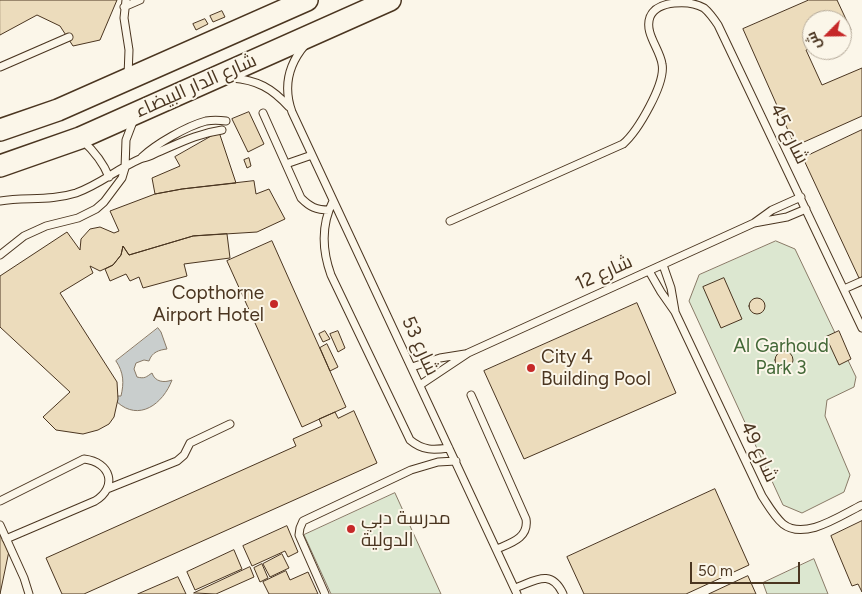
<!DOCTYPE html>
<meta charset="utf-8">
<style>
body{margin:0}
#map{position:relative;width:862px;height:594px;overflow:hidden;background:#fbf6e9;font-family:Figtree,Cairo,sans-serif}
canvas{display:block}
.north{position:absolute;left:802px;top:10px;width:50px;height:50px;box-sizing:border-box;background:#fbf6e9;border:1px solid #b4a999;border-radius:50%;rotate:247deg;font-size:14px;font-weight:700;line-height:20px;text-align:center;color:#4a3520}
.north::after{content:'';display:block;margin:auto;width:18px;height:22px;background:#c62828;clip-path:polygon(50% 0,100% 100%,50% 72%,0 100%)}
.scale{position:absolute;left:690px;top:562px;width:110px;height:22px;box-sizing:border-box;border:2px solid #4a3520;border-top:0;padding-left:6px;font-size:15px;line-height:18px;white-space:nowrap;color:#4a3520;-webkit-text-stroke:4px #fbf6e9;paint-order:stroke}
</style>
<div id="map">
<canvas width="862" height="594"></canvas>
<div class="north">ش</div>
<div class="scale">50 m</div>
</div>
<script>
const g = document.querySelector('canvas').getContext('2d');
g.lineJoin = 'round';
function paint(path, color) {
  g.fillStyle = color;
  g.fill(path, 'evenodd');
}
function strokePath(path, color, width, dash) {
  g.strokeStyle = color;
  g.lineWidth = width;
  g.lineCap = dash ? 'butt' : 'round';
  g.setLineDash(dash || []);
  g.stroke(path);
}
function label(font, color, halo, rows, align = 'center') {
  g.font = font + ' Figtree,Cairo,sans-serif';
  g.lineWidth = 4;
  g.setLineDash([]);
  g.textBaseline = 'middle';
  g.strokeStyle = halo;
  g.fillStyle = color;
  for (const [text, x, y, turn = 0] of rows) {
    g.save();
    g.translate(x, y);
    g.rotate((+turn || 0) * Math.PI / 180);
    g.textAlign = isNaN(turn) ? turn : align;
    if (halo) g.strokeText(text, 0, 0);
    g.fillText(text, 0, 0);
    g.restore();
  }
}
const green = new Path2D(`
 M776 241 795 249 856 377 854 387 827 400 825 416 850 475 844 492 802 513 783 505 689 301 699 275Z
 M395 493 441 594H331L304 535Z
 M814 559 828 594H767L763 583Z`);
paint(green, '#dce7d0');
strokePath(green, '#887966', 1);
const water = new Path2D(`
 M158 328 161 332 167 349C159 350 152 352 149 361L144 360 136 363 134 369 137 377C145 379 146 377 152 373 155 382 164 383 172 380 163 404 139 422 117 402V396H121C124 383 124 373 116 361Z`);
paint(water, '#c9cecd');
strokePath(water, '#887966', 1);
const building = new Path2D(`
 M0 0H117L100 40 73 46 60 26 37 15 0 35Z
 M809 0H837L851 30 842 34V20H812V48L806 50 822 85 862 68V116L795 146 743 29Z
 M222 11 225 17 213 22 210 16Z
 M205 19 208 24 196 30 193 24Z
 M249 112 264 144 248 152 232 119Z
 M862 130V277L859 278 803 158Z
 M219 132 236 183 182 189 155 194 152 178 180 166 175 157Z
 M249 158 251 166 247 168 244 160Z
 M254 181 256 194 269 189 285 219 257 232 193 236 129 255 123 246 121 255 113 265 100 271 90 266 93 273 60 293 117 382 118 399 114 417 109 424 98 430 83 434 56 430 43 417 70 392 0 327V276L67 232 80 250 81 239 90 229 100 227 114 233 119 231 110 211 155 194 182 189Z
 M227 234 230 258 184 264 187 276 143 288 139 277 130 281 126 274 110 281 105 269 113 265 121 255 123 246 129 255 193 236Z
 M272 241 346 407 302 427 227 261Z
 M724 278 742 319 721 328 703 287Z
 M749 306a8 8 0 1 1 16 0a8 8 0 1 1-16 0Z
 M637 303 676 393 524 459 484 371Z
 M325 331 330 339 323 342 319 334Z
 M338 331 345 348 338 352 330 334Z
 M839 331 851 359 839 365 826 337Z
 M327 344 338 367 330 371 320 348Z
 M775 360a9 9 0 1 1 18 0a9 9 0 1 1-18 0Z
 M354 411 377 463 84 594H62L46 558 296 446 293 439 322 426 319 419 335 412 338 418Z
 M715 489 749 565 686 594H584L567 557Z
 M862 521V592L858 584 852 586 831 536Z
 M287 526 298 552 288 557 285 551 252 566 243 546Z
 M0 532 9 551 0 594Z
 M234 550 242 569 195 590 187 572Z
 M282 554 289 568 270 577 263 564Z
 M262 564 268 578 260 582 254 568Z
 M250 567 254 577 216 594 194 593Z
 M286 571 290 580 308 572 318 594H269L263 582Z
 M748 576 756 594H709Z
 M178 577 186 594H138Z`);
paint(building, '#ecdcbc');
strokePath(building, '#4a3520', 1);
const service = new Path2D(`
 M126 0 124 18 129 50 128 76
 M124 7 140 0
 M305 45C288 65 283 87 292 112L517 594
 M0 67 69 37
 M232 78C257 80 272 88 289 107
 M263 113 301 198C310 207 316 210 329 210
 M82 140C94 151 103 162 109 177
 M142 157C156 144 187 126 206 121 212 120 219 120 226 121
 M286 164 312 155
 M0 201C25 197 51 201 76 193 99 185 117 169 140 159 145 157 150 157 154 154 178 144 195 134 222 130
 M333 201C321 225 322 250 331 275L410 440C423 451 434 450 449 448
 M450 221 623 144C638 131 666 83 662 64 660 49 644 33 650 17 657 0 690 0 704 8 710 13 714 19 718 25L862 328
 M754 223 787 217 806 209
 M0 255 24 236 46 226 78 218 96 209 104 202 122 178 125 168 126 140 134 119
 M663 265 671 288 675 311
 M649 271 661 292 675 312 762 496C768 505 774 516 783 524 805 541 841 515 862 505
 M844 289 862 281
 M412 367 440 358 465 354
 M420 385 468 353 754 223 772 210 801 197
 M471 395 526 519C529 538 511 543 497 549
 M107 489 177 461 184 455 190 443 230 424
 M0 501 84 459C111 462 118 487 95 501L6 539
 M0 525 24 578 29 594
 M515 588C535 581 551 568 563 594
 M325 594 299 535 300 528 303 521 411 470 438 462 456 461`);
const primary = new Path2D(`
 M0 130 58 110 307 0
 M0 166 80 138 390 0`);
strokePath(service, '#4a3520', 9);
strokePath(primary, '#4a3520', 24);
strokePath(service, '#fbf6e9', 7);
strokePath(primary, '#fbf6e9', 21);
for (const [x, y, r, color] of [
 [274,304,5,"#c62828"],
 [531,368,5,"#c62828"],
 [351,529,5,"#c62828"]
]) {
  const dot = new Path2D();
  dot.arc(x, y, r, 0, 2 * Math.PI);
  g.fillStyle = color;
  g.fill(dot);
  strokePath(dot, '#fbf6e9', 2);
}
label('19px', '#4a3520', '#fbf6e9', [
 ["شارع الدار البيضاء",196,86,-24],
 ["شارع 45",789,134,64],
 ["شارع 12",604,273,-24],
 ["شارع 53",420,346,65],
 ["شارع 49",759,452,65]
]);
label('19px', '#4a3520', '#fbf6e9', [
 ["Copthorne",264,293,"right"],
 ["Airport Hotel",264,315,"right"],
 ["City 4",541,357],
 ["Building Pool",541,379],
 ["مدرسة دبي",361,518],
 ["الدولية",361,540]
], 'left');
label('19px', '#436837', '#fbf6e9', [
 ["Al Garhoud",781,346],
 ["Park 3",781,368]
]);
</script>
